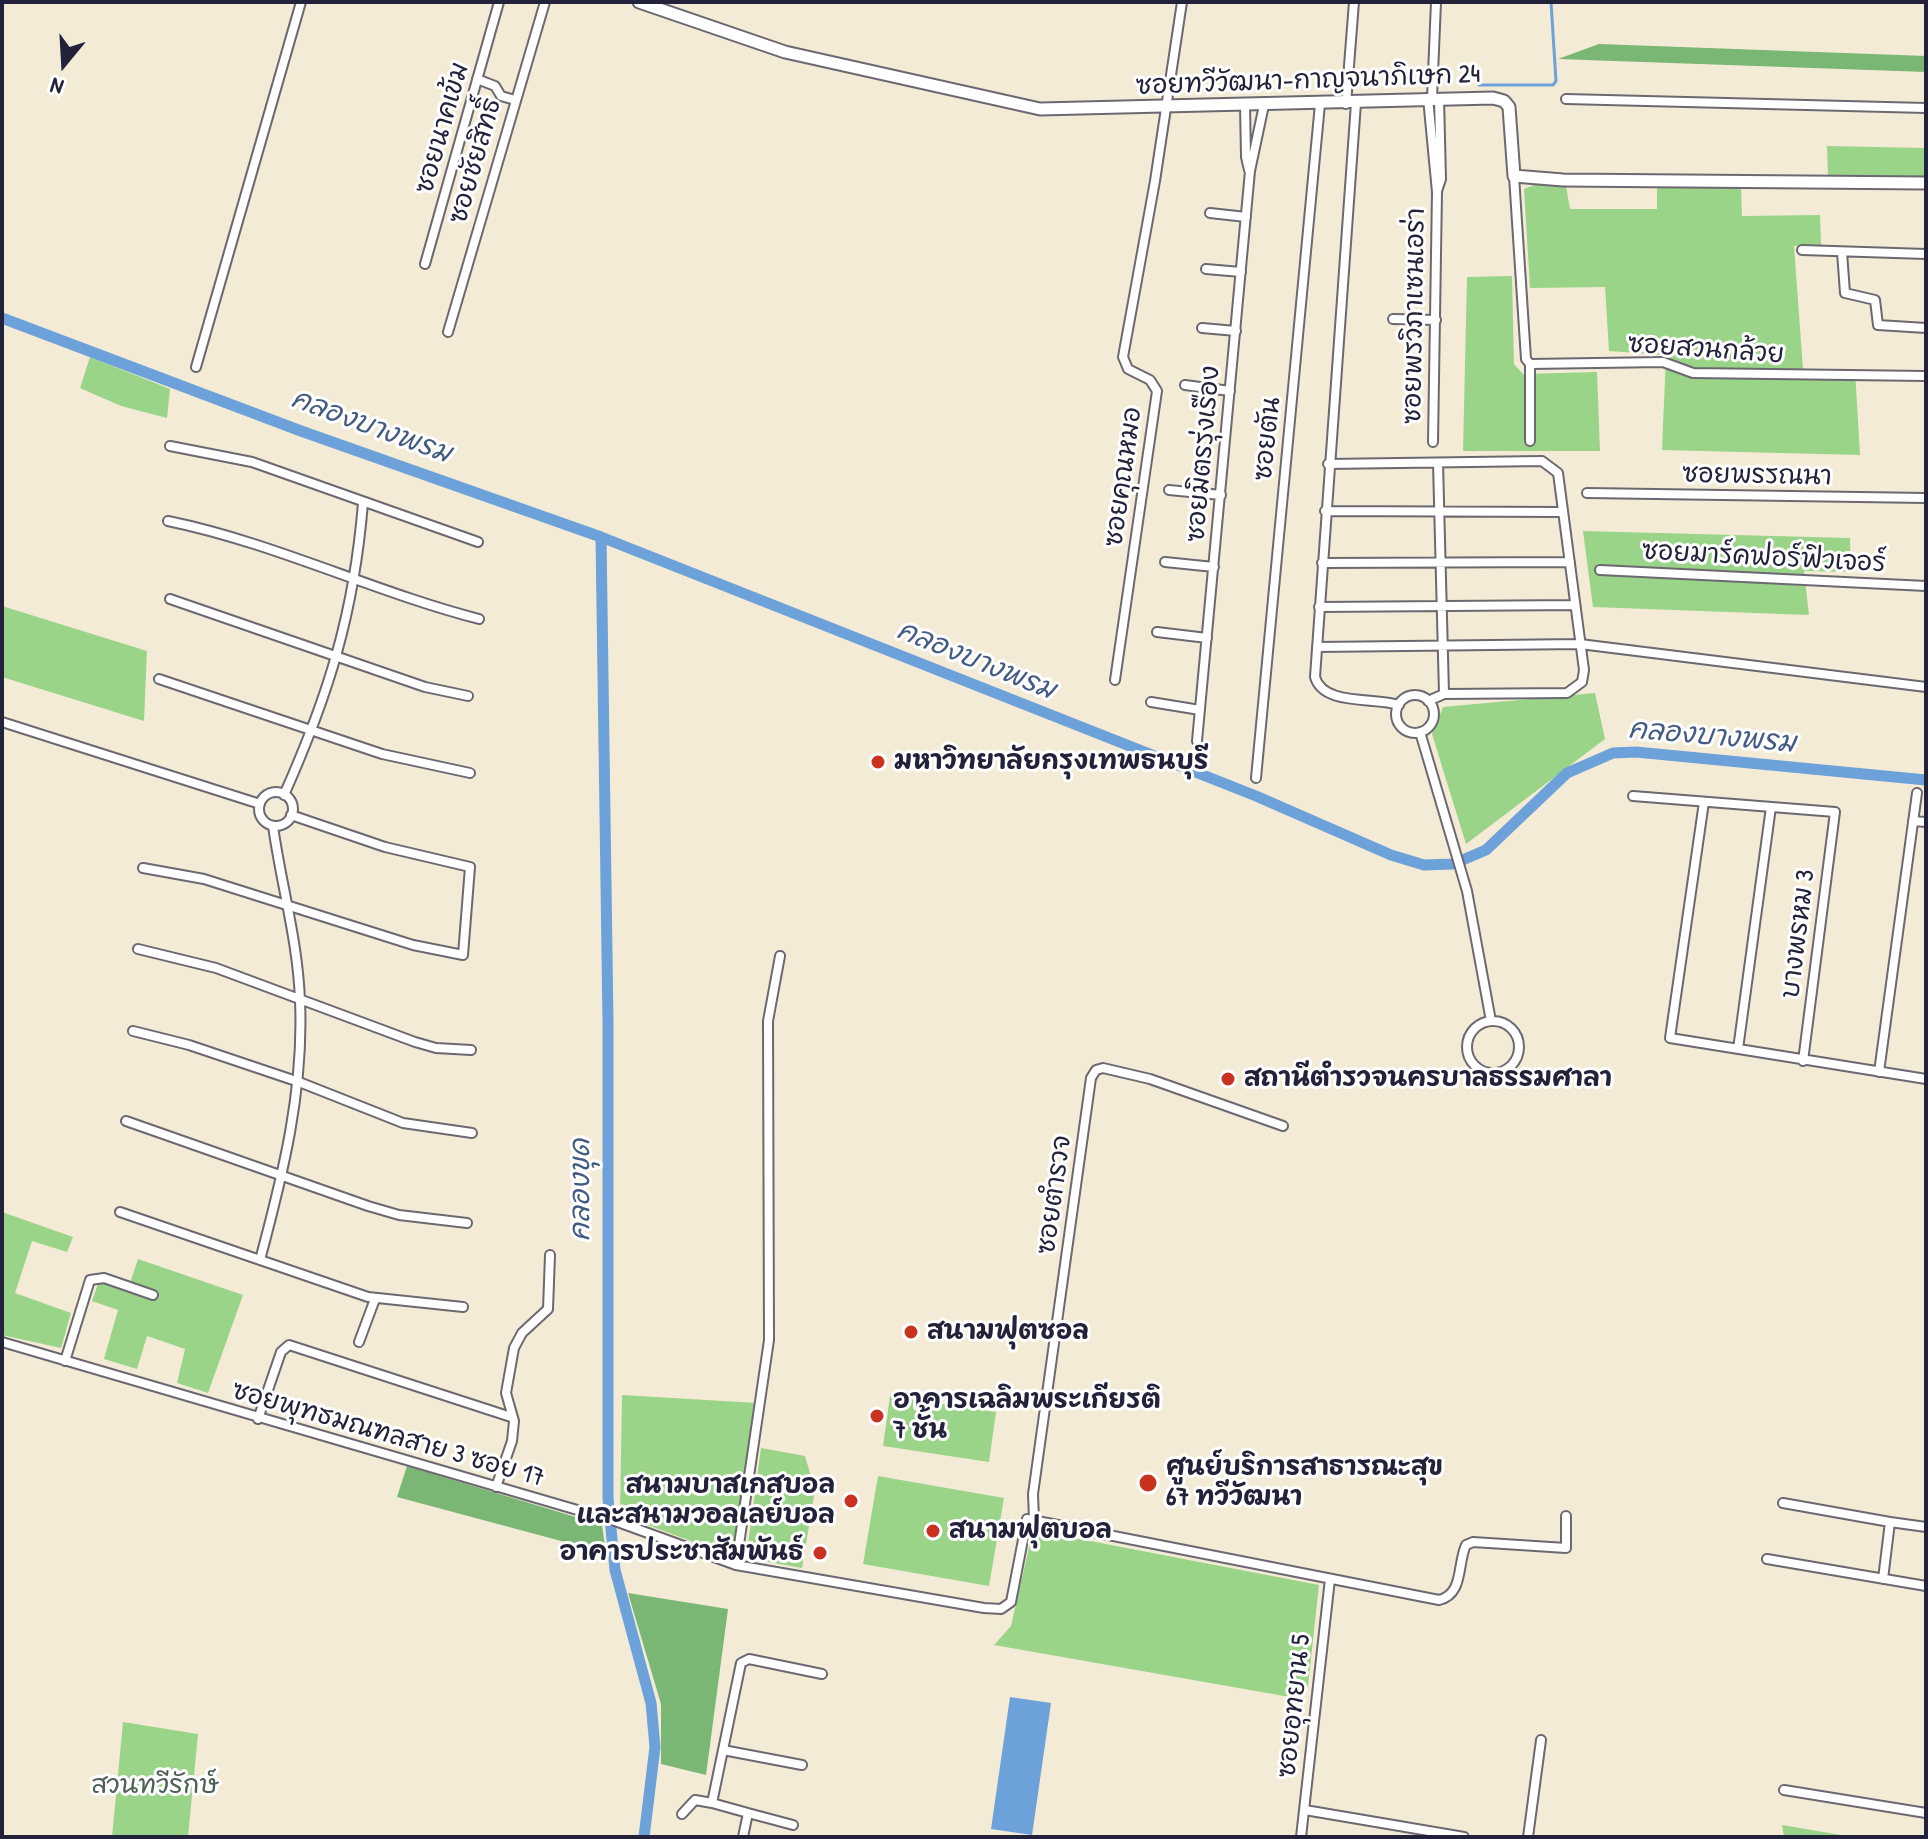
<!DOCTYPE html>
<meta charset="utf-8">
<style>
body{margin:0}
#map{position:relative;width:1928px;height:1839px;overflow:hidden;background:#f4ebd6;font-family:"Patrick Hand",sans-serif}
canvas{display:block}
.frame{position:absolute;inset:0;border:4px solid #22223b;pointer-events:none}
.north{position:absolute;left:24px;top:24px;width:80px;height:80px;-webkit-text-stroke:6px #fff;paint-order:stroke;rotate:198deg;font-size:22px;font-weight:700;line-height:32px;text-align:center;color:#22223b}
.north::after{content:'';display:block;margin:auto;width:28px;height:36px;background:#22223b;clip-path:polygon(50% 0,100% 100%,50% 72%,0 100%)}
</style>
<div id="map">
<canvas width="1928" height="1839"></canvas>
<div class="frame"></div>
<div class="north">N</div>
</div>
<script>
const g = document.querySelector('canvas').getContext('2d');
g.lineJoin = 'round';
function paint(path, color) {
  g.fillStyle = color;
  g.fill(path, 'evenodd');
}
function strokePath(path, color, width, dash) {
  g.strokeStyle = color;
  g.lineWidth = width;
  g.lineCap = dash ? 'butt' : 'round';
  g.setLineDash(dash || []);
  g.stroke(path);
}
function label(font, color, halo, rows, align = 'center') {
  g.font = font + ' "Patrick Hand","Playpen Sans Thai",sans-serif';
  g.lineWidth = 6;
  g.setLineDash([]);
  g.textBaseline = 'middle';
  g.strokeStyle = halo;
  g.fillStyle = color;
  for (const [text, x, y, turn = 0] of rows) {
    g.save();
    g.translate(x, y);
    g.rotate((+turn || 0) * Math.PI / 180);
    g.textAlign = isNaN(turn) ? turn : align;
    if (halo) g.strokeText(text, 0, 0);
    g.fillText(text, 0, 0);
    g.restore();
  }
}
paint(new Path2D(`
 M1827 146 1926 148V177L1828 176Z
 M1544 181 1566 186 1570 209H1657V185L1741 188 1742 216 1820 215 1821 245 1794 246 1803 369 1855 370 1860 455 1662 450 1666 355 1609 351 1605 287 1530 288 1524 189Z
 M1512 276 1514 364 1523 374 1597 372 1600 451H1463L1467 277Z
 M90 357 170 389 167 418 121 406 80 388Z
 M1583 531 1850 538 1851 572 1804 571 1809 615 1593 607Z
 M2 606 147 651 144 721 2 677Z
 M1595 693 1605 739 1466 844 1432 734 1443 707Z
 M2 1212 73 1237 67 1252 32 1241 15 1293 71 1313 61 1348 2 1335Z
 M138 1259 243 1295 208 1393 177 1383 185 1349 147 1336 137 1369 104 1359 118 1310 92 1301 101 1275 130 1283Z
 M622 1395 757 1403 732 1556 620 1515Z
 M890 1396 996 1412 989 1462 883 1446Z
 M761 1448 805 1456 815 1490 802 1568 746 1558Z
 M878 1476 1004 1498 989 1586 863 1564Z
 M1033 1530 1319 1585 1308 1686 1301 1699 994 1645 1011 1626Z
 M123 1722 198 1734 188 1837H112Z
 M1782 1825 1853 1837H1784Z`), '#99d488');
paint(new Path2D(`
 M1599 44 1926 56V72L1558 59Z
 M407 1466 602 1525 606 1553 397 1497Z
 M628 1593 728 1609 706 1775 661 1764V1704Z`), '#7ab674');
paint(new Path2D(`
 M1010 1697 1051 1703 1032 1835 991 1829Z`), '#6ca1d9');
strokePath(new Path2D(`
 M1479 85H1553L1556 81 1551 2`), '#6ca1d9', 3);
strokePath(new Path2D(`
 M2 318 301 431 601 537 1256 796 1391 855 1424 865 1453 864 1486 850 1567 773 1613 753 1636 752 1926 780
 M601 537 608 1022V1498L615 1570 651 1703 655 1747 644 1837`), '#6ca1d9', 11);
const street = new Path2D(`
 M477 79 495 86 501 96 515 100
 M1428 98 1437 192 1433 442
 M1432 98 1436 2
 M1566 99 1926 108
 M1356 103 1315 677C1323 706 1374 697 1399 705
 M1346 104 1354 2
 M1245 105 1246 157 1249 170
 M1514 176 1526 359 1530 364 1663 362 1693 373 1926 376
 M1437 191 1441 179 1439 98
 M1210 213 1246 217
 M1802 250 1926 254
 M1842 252 1845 293 1875 300 1878 325 1926 328
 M425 264 499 2
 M1206 269 1241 272
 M1393 319 1436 320
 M1202 328 1236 331
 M448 332 545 2
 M196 367 301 2
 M1185 385 1230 391
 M1530 441V364
 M170 446 252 462 478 542
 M1438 463 1444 694
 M1328 464 1542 461 1558 473 1584 670 1582 682 1567 693 1444 694 1428 701
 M1169 490 1221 495
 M1587 493 1926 498
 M1325 511 1563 512
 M168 521C275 543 374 592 479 619
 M1165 562 1214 567
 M1322 563 1570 562
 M1600 570 1926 586
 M170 599 425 687 468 696
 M1319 607 1575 605
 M1157 632 1207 638
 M1317 647 1580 644 1926 687
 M159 679 382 754 470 773
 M1115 680 1157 391 1150 380 1128 369 1123 357 1155 181 1182 2
 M1396 714a19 19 0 1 1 38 0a19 19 0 1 1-38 0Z
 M1151 702 1200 710
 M2 722 260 804
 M1420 732 1467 891 1491 1021
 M1197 741 1250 171 1264 105
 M1256 778 1320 104
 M259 809a17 17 0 1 1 34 0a17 17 0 1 1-34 0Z
 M284 795C329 694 354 613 363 503
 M1633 796 1835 812 1803 1061
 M1704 802 1670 1038 1926 1079
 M1913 821 1926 822
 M143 868 204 879 413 945 463 955 470 867 385 847 291 815
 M138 949 216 968 415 1042 436 1048 471 1050
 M1467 1047a26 26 0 1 1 52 0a26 26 0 1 1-52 0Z
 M133 1031 189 1045 299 1082 403 1123 472 1133
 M1738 1049 1771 807
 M1879 1072 1917 793
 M126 1121 368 1206 399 1215 467 1223
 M120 1212 368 1297 463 1307
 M260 1260C283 1174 304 1090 300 1001 298 941 281 884 273 826
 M2 1342 615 1521 736 1565 984 1608 1001 1609 1011 1602 1027 1519 1439 1600C1464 1594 1457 1564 1466 1545L1473 1542 1566 1548V1516
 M359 1342 375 1299
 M65 1361 90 1280 104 1278 153 1295
 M258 1419 281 1352 289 1345 511 1417
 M496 1487 512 1441 514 1421 506 1393 514 1348 522 1333 548 1309 550 1255
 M1783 1503 1890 1522
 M1034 1520 1033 1494 1091 1078 1096 1070 1103 1068 1150 1079 1283 1126
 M1767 1559 1926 1586
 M736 1565 769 1340 768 1021 780 956
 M1883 1579 1890 1522 1926 1527
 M723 1750 802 1765
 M1784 1790 1926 1813
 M1305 1810 1464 1837
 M748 1813 793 1825
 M682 1814 695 1800 712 1803
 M743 1837 748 1813 712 1803 741 1663 749 1659 822 1674
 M1301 1837 1330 1579
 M1528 1837 1541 1740`);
const secondary = new Path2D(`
 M639 2 785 52 1040 109 1493 98 1504 101 1509 107 1514 176 1563 180 1926 183`);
strokePath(street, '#6c6871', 12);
strokePath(secondary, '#6c6871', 15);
strokePath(street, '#fff', 8);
strokePath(secondary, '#fff', 11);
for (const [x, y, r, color] of [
 [878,762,8,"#c8321e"],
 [1228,1079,8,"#c8321e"],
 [911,1332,8,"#c8321e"],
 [877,1416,8,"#c8321e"],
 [1148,1483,10,"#c8321e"],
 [851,1501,8,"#c8321e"],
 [933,1531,8,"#c8321e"],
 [820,1553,8,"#c8321e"]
]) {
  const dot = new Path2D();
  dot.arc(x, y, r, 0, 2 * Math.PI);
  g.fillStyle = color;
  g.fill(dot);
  strokePath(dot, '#fff', 3);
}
label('26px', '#22223b', '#fff', [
 ["ซอยทวีวัฒนา-กาญจนาภิเษก 24",1308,81,-2],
 ["ซอยนาคเข้ม",443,128,-74],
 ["ซอยชัยสิทธิ์",476,161,-74],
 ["ซอยพรวิภาเซนเอร่า",1415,316,-89],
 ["ซอยสวนกล้วย",1706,350,4],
 ["ซอยตัน",1268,439,-84],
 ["ซอยมิตรรุ่งเรือง",1204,454,-85],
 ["ซอยพรรณนา",1757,476,1],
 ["ซอยคุณหมอ",1124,477,-82],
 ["ซอยมาร์คฟอร์ฟิวเจอร์",1764,558,3],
 ["บางพรหม 3",1799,934,-83],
 ["ซอยตำรวจ",1055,1195,-82],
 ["ซอยพุทธมณฑลสาย 3 ซอย 17",388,1435,16],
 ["ซอยอุทยาน 5",1295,1706,-84]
]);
label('bold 26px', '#22223b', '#fff', [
 ["มหาวิทยาลัยกรุงเทพธนบุรี",894,762],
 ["สถานีตำรวจนครบาลธรรมศาลา",1244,1079],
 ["สนามฟุตซอล",927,1332],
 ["อาคารเฉลิมพระเกียรติ",893,1401],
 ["7 ชั้น",893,1431],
 ["ศูนย์บริการสาธารณะสุข",1166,1468],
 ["67 ทวีวัฒนา",1166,1498],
 ["สนามบาสเกสบอล",835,1486,"right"],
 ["และสนามวอลเลย์บอล",835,1516,"right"],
 ["สนามฟุตบอล",949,1531],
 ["อาคารประชาสัมพันธ์",804,1553,"right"]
], 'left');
label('26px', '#4c6056', '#fff', [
 ["สวนทวีรักษ์",155,1786]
]);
label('italic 28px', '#435b82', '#fff', [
 ["คลองบางพรม",371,427,20],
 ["คลองบางพรม",976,661,22],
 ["คลองบางพรม",1712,737,5],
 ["คลองขุด",582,1190,-90]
]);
</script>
